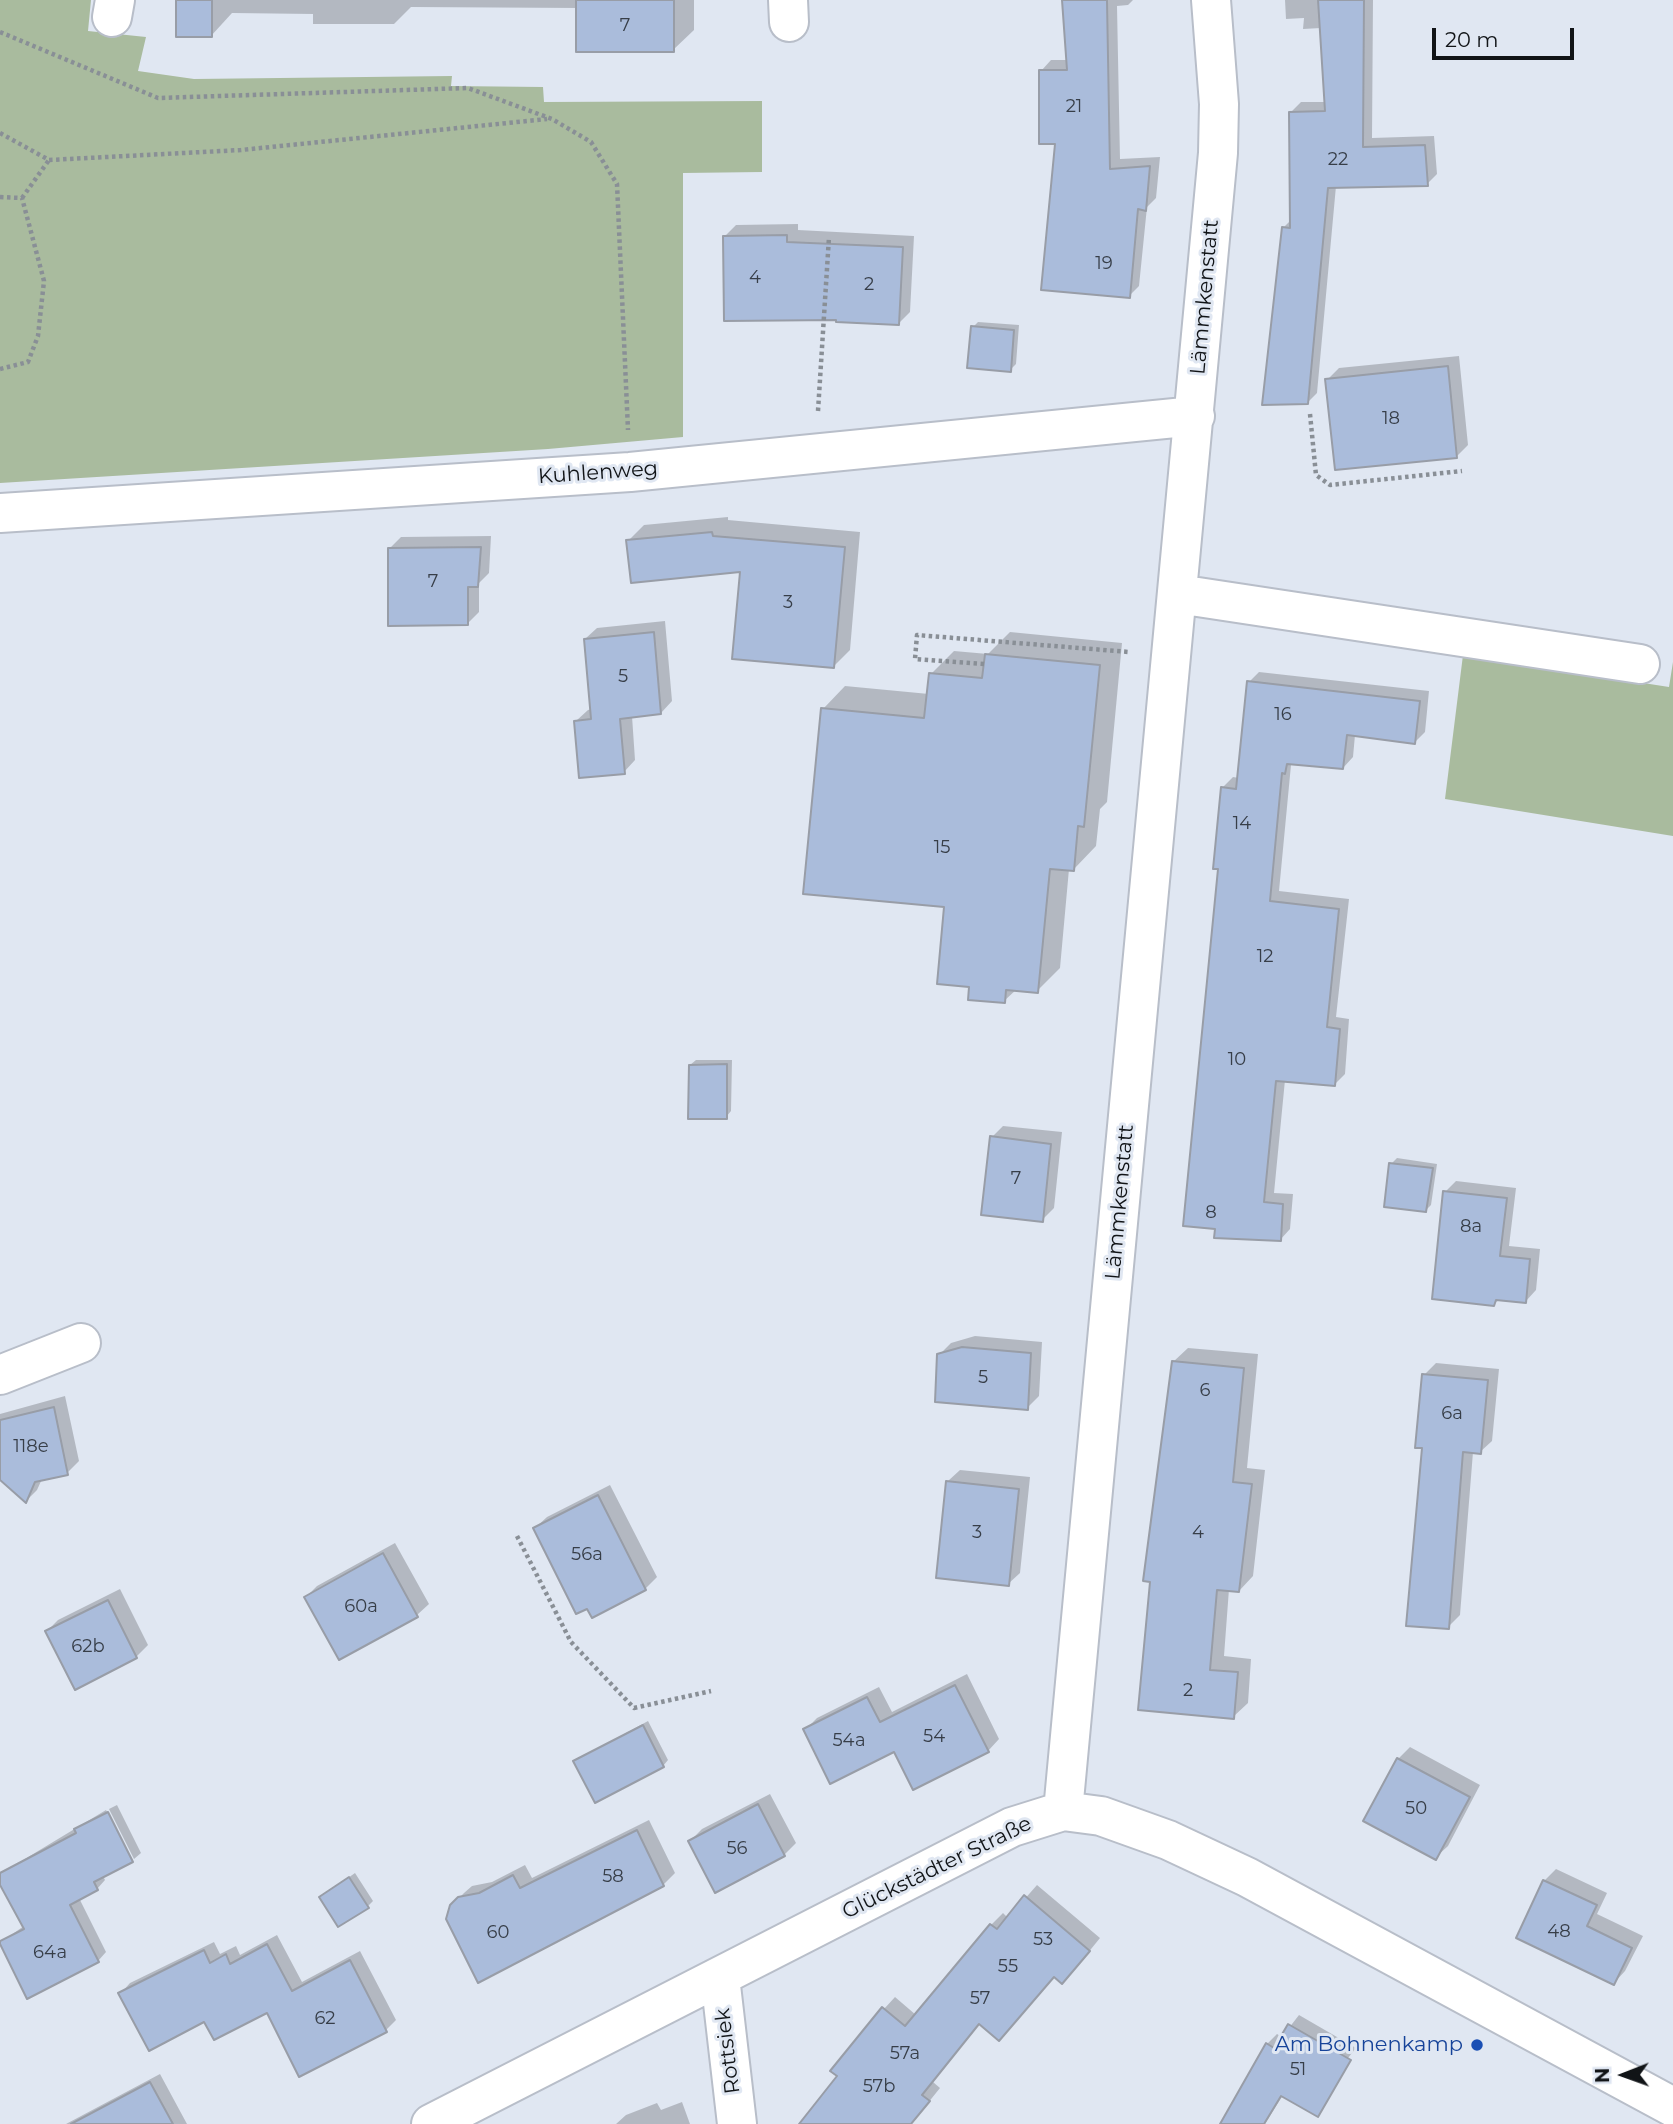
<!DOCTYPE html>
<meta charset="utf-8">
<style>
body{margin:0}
#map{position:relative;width:1673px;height:2124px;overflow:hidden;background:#e0e7f2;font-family:Montserrat,sans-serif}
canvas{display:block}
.north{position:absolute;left:1589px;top:2040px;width:70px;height:70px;-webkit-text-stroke:5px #e0e7f2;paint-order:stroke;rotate:269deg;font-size:19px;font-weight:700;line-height:28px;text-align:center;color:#111417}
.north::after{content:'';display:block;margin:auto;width:24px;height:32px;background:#111417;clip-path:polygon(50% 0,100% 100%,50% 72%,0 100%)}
.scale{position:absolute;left:1432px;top:28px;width:142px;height:32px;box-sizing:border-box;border:4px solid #111417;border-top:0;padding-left:9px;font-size:21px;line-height:24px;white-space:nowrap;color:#111417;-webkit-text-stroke:5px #e0e7f2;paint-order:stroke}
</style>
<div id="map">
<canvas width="1673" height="2124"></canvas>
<div class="north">N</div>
<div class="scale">20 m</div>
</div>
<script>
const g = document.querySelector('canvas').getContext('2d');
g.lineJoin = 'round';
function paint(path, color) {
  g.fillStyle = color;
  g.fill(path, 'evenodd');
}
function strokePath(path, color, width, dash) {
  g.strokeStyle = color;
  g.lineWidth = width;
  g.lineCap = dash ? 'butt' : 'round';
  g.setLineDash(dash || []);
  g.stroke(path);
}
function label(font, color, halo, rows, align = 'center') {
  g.font = font + ' Montserrat,sans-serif';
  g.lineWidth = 6;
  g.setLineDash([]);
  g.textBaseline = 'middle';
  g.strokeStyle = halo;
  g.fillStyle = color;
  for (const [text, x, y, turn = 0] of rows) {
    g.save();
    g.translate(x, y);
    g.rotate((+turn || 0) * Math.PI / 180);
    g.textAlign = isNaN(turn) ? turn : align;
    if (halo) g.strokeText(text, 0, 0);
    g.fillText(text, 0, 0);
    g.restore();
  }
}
paint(new Path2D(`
 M0 0H91L88 31 146 37 138 71 194 79 452 76 451 86 543 87 544 102 762 101V172L683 173V437L548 449 0 483Z
 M1463 655 1669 687 1673 662V836L1445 799Z`), '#a9bb9e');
paint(new Path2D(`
 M177 0H694V30L673 50 578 8 411 7 394 24H313V14L232 13 211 36Z
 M1064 0H1133L1128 5 1117 6 1120 159 1160 157 1156 198 1147 207 1139 286 1129 296 1057 142 1041 71 1051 60H1068Z
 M1285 0H1373L1372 138 1434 136 1437 174 1427 184 1336 186 1317 393 1307 403 1283 228 1291 220V112L1301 102H1326L1321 28 1303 29 1304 18 1286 19Z
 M798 224V230L914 236 910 312 899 323 725 236 736 225Z
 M978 322 1019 325 1016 364 1010 370 973 327Z
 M1459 356 1468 445 1457 456 1327 380 1339 368Z
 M728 517V520L860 532 850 650 834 666 741 571 628 541 644 525Z
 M491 536 489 573 479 583V612L468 623 389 549 401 537Z
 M665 621 672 701 661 713 632 716 635 760 624 772 576 721 588 710 592 709 585 639 597 628Z
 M1010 632 1122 643 1107 802 1100 809 1096 846 1074 869H1069L1060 968 1037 991 1017 989 1004 1001 971 985 946 906 823 709 845 686 929 694 931 674 954 651 988 654Z
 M1259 672 1429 691 1425 732 1415 742 1355 735 1353 757 1343 768 1294 763 1291 765 1279 891 1349 899 1336 1017 1349 1019 1345 1074 1335 1084 1285 1080 1274 1193 1293 1194 1290 1229 1280 1240 1216 1236 1222 788 1233 777 1239 778 1249 682Z
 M696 1060H732L731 1111 726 1117 690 1065Z
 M1003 1126 1062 1132 1054 1208 1042 1220 992 1137Z
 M1397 1158 1437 1164 1431 1205 1426 1210 1391 1164Z
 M1456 1181 1516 1188 1509 1246 1540 1249 1536 1290 1526 1301 1500 1298 1494 1304 1445 1192Z
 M975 1336 1042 1342 1039 1396 1027 1408 939 1355 951 1343Z
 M1188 1348 1258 1354 1247 1468 1265 1470 1253 1576 1239 1591 1229 1589 1224 1656 1251 1659 1248 1703 1233 1717 1152 1581 1173 1362Z
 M1436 1363 1499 1369 1492 1441 1480 1452H1473L1460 1615 1448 1627 1423 1447 1424 1375Z
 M65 1396 79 1461 67 1473 42 1479 37 1490 26 1501 0 1465V1414Z
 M960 1470 1030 1477 1020 1573 1008 1584 948 1481Z
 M610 1485 657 1577 645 1589 535 1528 547 1517Z
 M395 1543 429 1604 417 1615 306 1597 317 1586Z
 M120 1589 148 1645 136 1657 75 1687 47 1631 58 1620Z
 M967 1674 999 1739 988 1751 895 1750 806 1729 817 1718 879 1687 892 1712Z
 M648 1721 668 1760 663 1766 575 1761Z
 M1410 1747 1480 1785 1448 1846 1436 1857 1398 1759Z
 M770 1794 796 1843 784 1855 690 1841 702 1829Z
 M117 1805 141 1853 134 1859 109 1809Z
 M106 1810 133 1860 103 1876 105 1880 97 1889 79 1898 106 1952 98 1961 1 1942 24 1926 0 1881V1874Z
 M649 1820 675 1873 663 1885 479 1980 451 1906 464 1893 472 1886 492 1882 525 1865 532 1878Z
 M1556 1869 1607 1893 1597 1914 1643 1936 1625 1971 1614 1983 1518 1937 1544 1881Z
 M355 1873 373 1901 368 1906 321 1897Z
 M1037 1885 1100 1938 1074 1970 1055 1975 980 2023 933 2082 940 2088 911 2124H830L839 2076 884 2009 895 1997 916 2015 991 1925 1003 1913 1008 1918Z
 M277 1935 302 1982 360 1951 396 2020 386 2030 267 2011 205 2020 121 1993 130 1983 214 1942 220 1954 236 1946 240 1955Z
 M1299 2015 1356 2048 1316 2098 1283 2095 1265 2124H1248L1267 2044 1277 2034 1282 2037Z
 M160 2074 187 2124H66Z
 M682 2102 690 2124H616L626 2115 657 2103 661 2110Z`), '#0003');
const building = new Path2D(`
 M176 0H212V37H176Z
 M576 0H674V52H576Z
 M1062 0H1107L1110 169 1150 166 1146 211 1138 209 1130 298 1041 290 1055 144H1039V70H1067Z
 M1318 0H1364L1363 147 1425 145 1428 186 1328 188 1308 404 1262 405 1282 227 1290 228 1289 112 1325 111Z
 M787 235V242L903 247 899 325 836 322V320L724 321 723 236Z
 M971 326 1014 330 1011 372 967 368Z
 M1448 366 1457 458 1335 470 1325 379Z
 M712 532 713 536 845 547 834 668 732 659 740 572 631 583 626 540Z
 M481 547 478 587H468V625L388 626V548Z
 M654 632 661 714 620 719 625 774 579 778 574 721 591 719 584 639Z
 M985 654 1100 665 1084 827 1078 826 1074 871 1050 869 1038 993 1006 990 1005 1003 968 1000 969 987 937 984 944 907 803 894 821 708 924 718 929 673 982 678Z
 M1247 681 1420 701 1415 744 1347 735 1343 769 1287 764 1285 774 1282 773 1270 901 1339 909 1327 1027 1340 1029 1335 1086 1276 1081 1264 1202 1283 1204 1281 1241 1214 1238 1215 1229 1183 1226 1218 869H1213L1221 787 1236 789Z
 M727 1064V1119H688L689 1065Z
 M990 1136 1051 1144 1043 1222 981 1215Z
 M1389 1163 1433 1168 1426 1212 1384 1207Z
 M1443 1191 1507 1198 1500 1256 1530 1259 1526 1303 1496 1300 1494 1306 1432 1299Z
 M962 1347 1031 1353 1028 1410 935 1402 937 1354Z
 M1172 1361 1244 1368 1233 1482 1252 1484 1239 1592 1217 1590 1210 1670 1238 1672 1234 1719 1138 1710 1150 1582 1143 1581Z
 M1422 1374 1488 1380 1481 1454 1463 1452 1449 1629 1406 1626 1422 1448H1415Z
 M54 1407 68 1475 35 1482 26 1503 0 1480V1420Z
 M946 1481 1019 1489 1009 1586 936 1578Z
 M598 1495 646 1590 592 1618 587 1609 576 1614 533 1528Z
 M383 1553 418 1617 339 1660 304 1597Z
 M108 1600 137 1658 75 1690 45 1631Z
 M955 1685 989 1752 913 1790 894 1752 830 1784 803 1729 867 1697 880 1722Z
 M643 1725 664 1767 595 1803 573 1761Z
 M1397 1758 1470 1797 1436 1860 1363 1821Z
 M758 1804 785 1856 715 1893 688 1841Z
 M108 1812 133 1862 94 1882 98 1890 70 1905 99 1962 27 1999 0 1944V1941L24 1929 0 1885V1873L76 1833 74 1829Z
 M637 1830 664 1886 478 1983 446 1919 450 1905 458 1897 479 1893 513 1875 520 1888Z
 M349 1877 369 1908 338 1927 319 1897Z
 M1543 1880 1597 1905 1587 1926 1632 1948 1614 1985 1516 1938Z
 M1024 1895 1090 1951 1062 1984 1054 1977 999 2041 979 2024 922 2095 930 2101 911 2124H799L837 2076 830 2071 882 2007 905 2026 990 1924 997 1929Z
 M267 1944 292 1991 350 1960 387 2032 299 2077 267 2013 214 2040 204 2022 149 2051 118 1993 204 1950 210 1963 226 1954 230 1964Z
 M1288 2024 1351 2060 1318 2117 1281 2096 1264 2124H1220L1266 2043 1274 2048Z
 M150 2082 173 2124H71Z`);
paint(building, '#aabcdb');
strokePath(building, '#989da7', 2);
const minor = new Path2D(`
 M788 0 789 22
 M112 17 115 0
 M0 513 630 472 1195 416
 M1178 594 1640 664
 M0 1375 81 1343
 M1063 1811 1218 153 1219 104 1211 0
 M720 1977 737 2124
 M431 2124 1012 1827 1063 1811 1101 1816 1168 1840 1247 1877 1673 2107`);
strokePath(minor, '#b8bec9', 42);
strokePath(new Path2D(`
 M0 32 158 98 468 88 552 119 591 142 617 184 628 430
 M0 133 49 160 241 150 547 119
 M0 197 22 198
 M22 198 49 160
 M0 369 28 362 38 336 44 281 22 198
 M818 411 829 237
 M1310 414 1316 475 1330 485 1462 471
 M984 664 915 659 917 635 1129 652
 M517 1536 571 1642 634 1708 711 1691`), '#898f96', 4.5, [3.5, 3.5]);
strokePath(minor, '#fff', 38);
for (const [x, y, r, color] of [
 [1477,2045,7,"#1a4fb4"]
]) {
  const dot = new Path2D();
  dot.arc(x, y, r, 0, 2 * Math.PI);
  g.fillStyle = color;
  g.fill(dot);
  strokePath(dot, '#e0e7f2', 2.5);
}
label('18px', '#373e48', null, [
 ["7",625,26],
 ["21",1074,107],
 ["22",1338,160],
 ["19",1104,264],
 ["4",755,278],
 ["2",869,285],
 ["18",1391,419],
 ["7",433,582],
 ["3",788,603],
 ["5",623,677],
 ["16",1283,715],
 ["14",1242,824],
 ["15",942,848],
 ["12",1265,957],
 ["10",1237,1060],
 ["7",1016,1179],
 ["8",1211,1213],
 ["8a",1471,1227],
 ["5",983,1378],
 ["6",1205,1391],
 ["6a",1452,1414],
 ["118e",31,1447],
 ["3",977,1533],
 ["4",1198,1533],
 ["56a",587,1555],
 ["60a",361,1607],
 ["62b",88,1647],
 ["2",1188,1691],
 ["54",934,1737],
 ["54a",849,1741],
 ["50",1416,1809],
 ["56",737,1849],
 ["58",613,1877],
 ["48",1559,1932],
 ["60",498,1933],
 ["53",1043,1940],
 ["64a",50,1953],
 ["55",1008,1967],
 ["57",980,1999],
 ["62",325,2019],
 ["57a",905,2054],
 ["51",1298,2070],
 ["57b",879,2087]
]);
label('21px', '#111417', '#e0e7f2', [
 ["Lämmkenstatt",1205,297,-85],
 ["Kuhlenweg",598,473,-4],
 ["Lämmkenstatt",1120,1202,-85],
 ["Glückstädter Straße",937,1868,-26],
 ["Rottsiek",728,2051,-97]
]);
label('21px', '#164399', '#e0e7f2', [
 ["Am Bohnenkamp",1463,2045]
], 'right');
</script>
